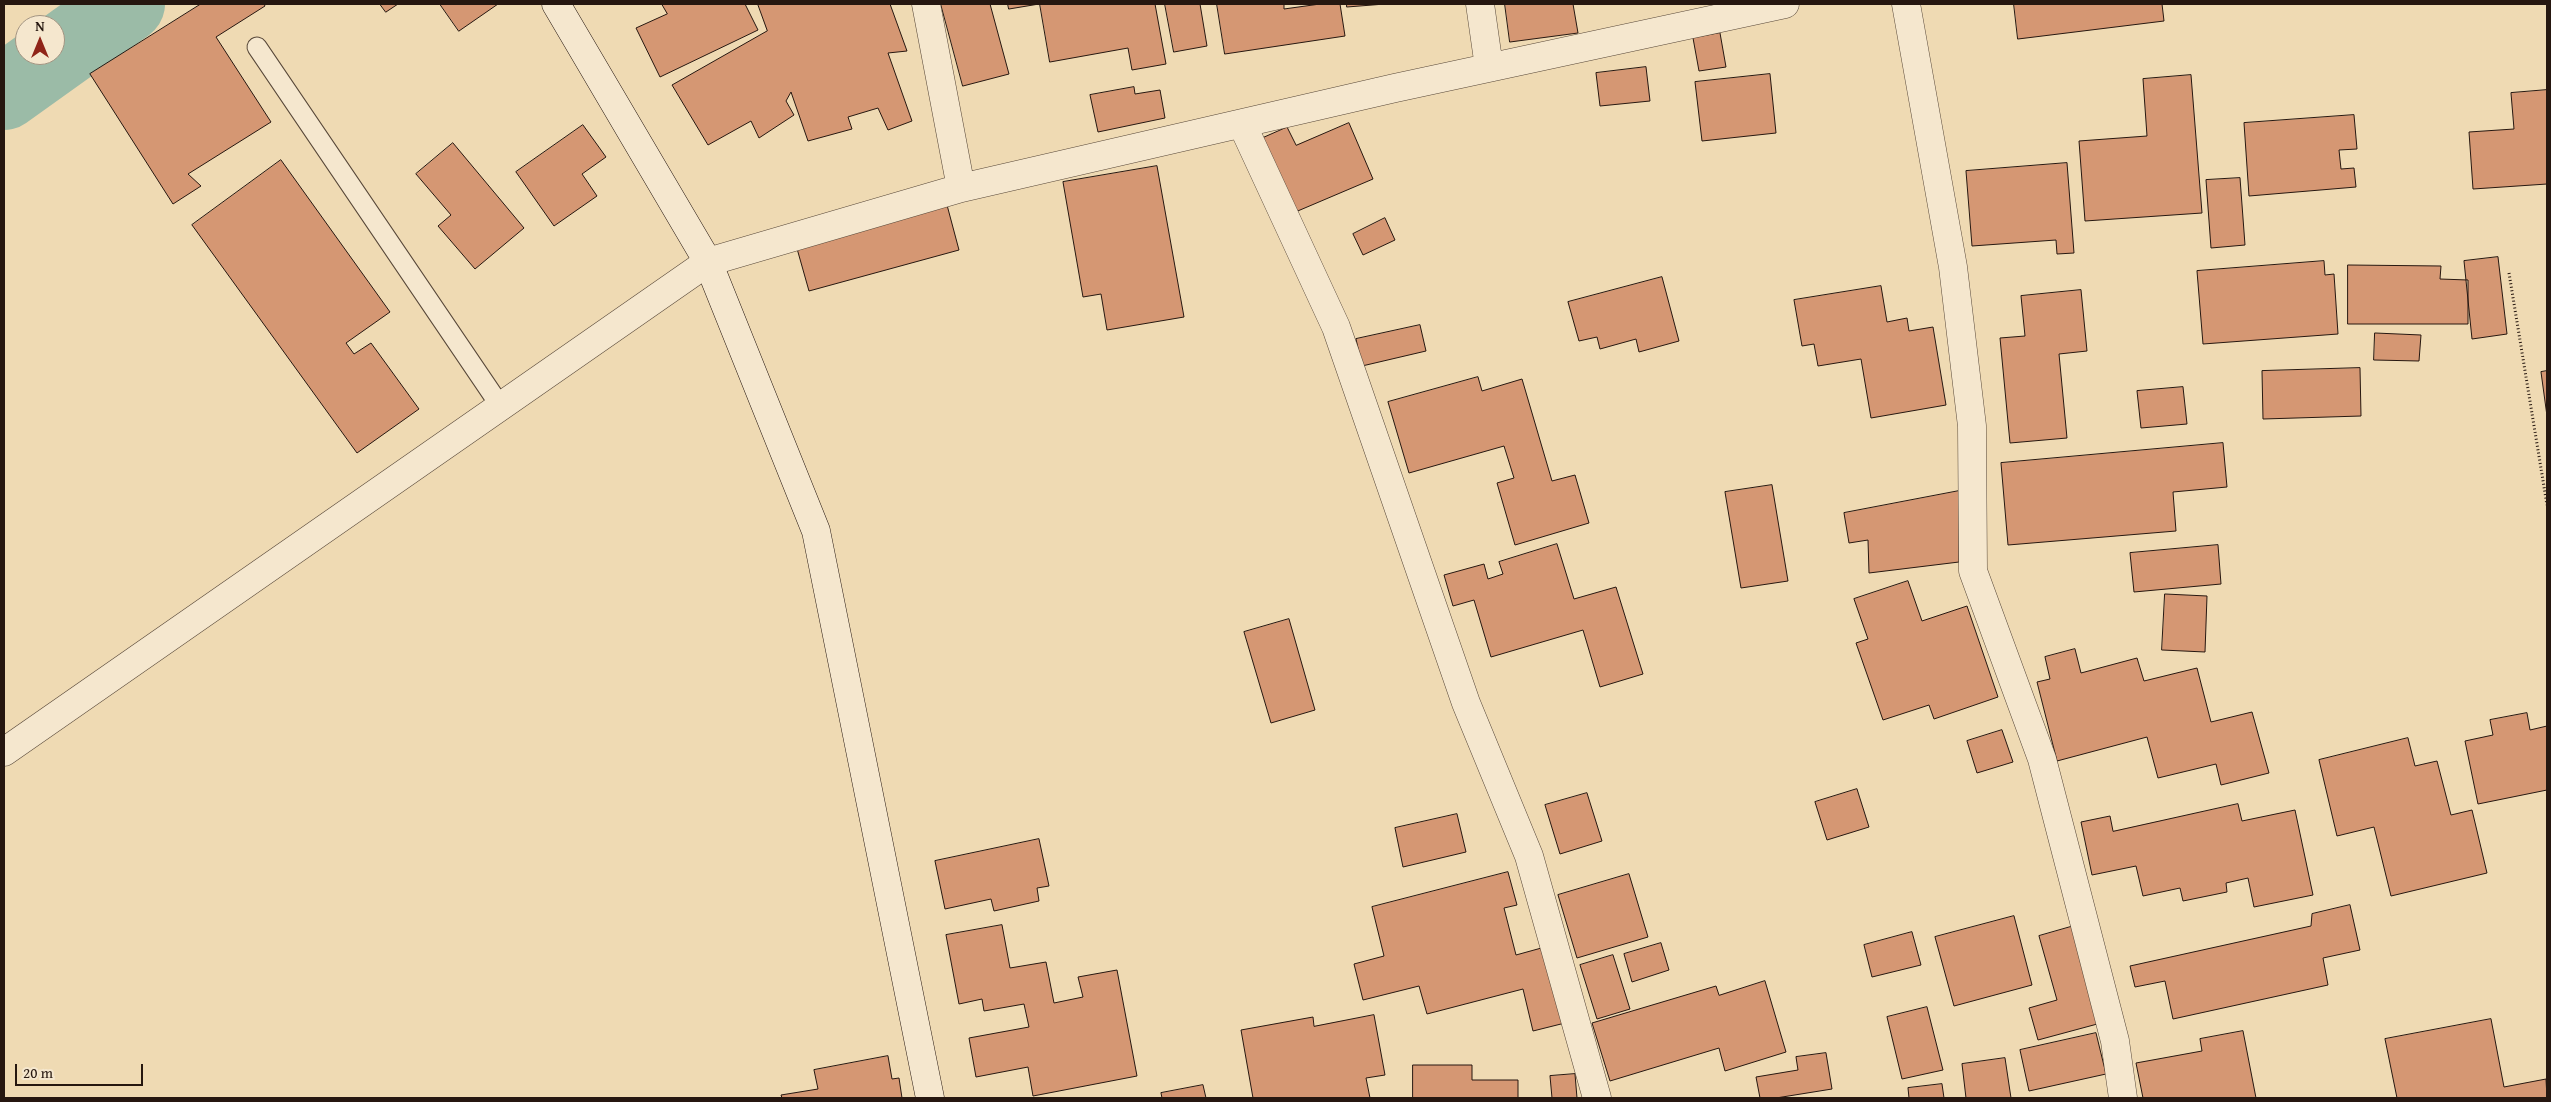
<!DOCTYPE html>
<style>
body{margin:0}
#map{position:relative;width:2551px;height:1102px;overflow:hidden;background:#efdab3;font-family:"Gentium Book Plus",serif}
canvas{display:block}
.frame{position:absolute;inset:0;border:5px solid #261710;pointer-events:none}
.north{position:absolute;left:15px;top:15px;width:50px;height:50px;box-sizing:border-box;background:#f5e7ce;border:1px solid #a29482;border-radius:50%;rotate:0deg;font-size:14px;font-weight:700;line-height:20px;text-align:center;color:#261710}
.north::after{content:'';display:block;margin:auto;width:18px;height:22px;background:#8f2418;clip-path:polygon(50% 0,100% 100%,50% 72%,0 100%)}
.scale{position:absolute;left:15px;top:1064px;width:128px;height:22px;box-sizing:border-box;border:2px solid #261710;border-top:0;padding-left:6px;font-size:15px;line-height:18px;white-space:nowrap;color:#261710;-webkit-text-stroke:4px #f5e7ce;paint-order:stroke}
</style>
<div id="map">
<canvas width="2551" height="1102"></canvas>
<div class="frame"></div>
<div class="north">N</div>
<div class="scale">20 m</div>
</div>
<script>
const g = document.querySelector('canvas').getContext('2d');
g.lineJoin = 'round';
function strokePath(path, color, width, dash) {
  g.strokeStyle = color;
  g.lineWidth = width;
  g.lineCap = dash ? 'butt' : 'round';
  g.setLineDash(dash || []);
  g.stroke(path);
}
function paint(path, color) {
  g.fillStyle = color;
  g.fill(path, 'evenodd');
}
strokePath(new Path2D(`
 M4 92 127 4`), '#9bbba7', 76);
const building = new Path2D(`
 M201 4H264L265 6 216 37 271 122 188 174 201 186 173 204 90 74Z
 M380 4H398L386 12Z
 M440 4H498L459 31Z
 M662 4H745L758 30 660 77 636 28 667 14Z
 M758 4H890L907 51 888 53 912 121 888 130 878 108 848 117 852 129 808 141 791 92 786 101 794 115 759 138 751 121 708 145 672 85 767 31Z
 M941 4H990L1009 74 963 86Z
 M1008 4H1039L1009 9Z
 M1040 4H1155L1166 64 1132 70 1128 48 1050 62Z
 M1165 4H1200L1207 46 1174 52Z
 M1217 4H1284V9L1320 4H1340L1345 36 1225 54Z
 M1347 4H1385L1347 7Z
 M1505 4H1573L1578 33 1510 42Z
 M2014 4H2162L2164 21 2018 39Z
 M1720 33 1726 67 1699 71 1693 38Z
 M1646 67 1650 101 1600 106 1596 73Z
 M1770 74 1776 133 1702 141 1695 82Z
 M2191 75 2202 213 2085 221 2079 141 2147 136 2143 79Z
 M1134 87 1135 94 1160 90 1165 118 1098 132 1090 95Z
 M2547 90V184L2473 189 2469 132 2514 129 2511 93Z
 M2354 115 2357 149 2339 150 2341 169 2354 168 2356 187 2249 196 2244 123Z
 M1349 123 1373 179 1293 213 1262 138 1287 127 1296 145Z
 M583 125 606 157 582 174 597 196 554 226 516 172Z
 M453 143 524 228 475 269 438 226 451 215 416 174Z
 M281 160 390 312 346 343 354 354 371 343 419 409 357 453 192 225Z
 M2067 163 2074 253 2057 254 2056 240 1972 246 1966 171Z
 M1157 166 1184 317 1107 330 1101 294 1083 297 1063 182Z
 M2240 178 2245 245 2211 248 2206 180Z
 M947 205 959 250 809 291 796 245Z
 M1385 218 1395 240 1363 255 1353 234Z
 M2498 257 2507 334 2472 339 2464 261Z
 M2324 261 2325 275 2334 274 2338 334 2203 344 2197 271Z
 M2348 265 2441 266 2440 279 2468 280V324H2348Z
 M1662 277 1679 341 1639 352 1636 339 1600 349 1597 337 1579 341 1568 302Z
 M1881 286 1887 322 1907 318 1909 331 1933 327 1946 405 1871 418 1861 359 1818 366 1814 344 1802 346 1794 300Z
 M2081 290 2087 351 2059 354 2067 438 2010 443 2000 338 2025 336 2021 296Z
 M1420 325 1426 351 1362 366 1356 339Z
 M2375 333 2421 335 2419 361 2374 360Z
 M2360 368 2361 416 2263 419 2262 371Z
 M2547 371V416L2541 372Z
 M1478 377 1482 391 1522 379 1552 481 1575 475 1589 523 1515 545 1497 483 1514 478 1504 446 1409 473 1388 402Z
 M2183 387 2187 424 2141 428 2137 391Z
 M2223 443 2227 487 2173 492 2176 531 2008 545 2001 463Z
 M1772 485 1788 581 1741 588 1725 492Z
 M1959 491V562L1869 573 1868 540 1849 543 1844 513Z
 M1557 544 1574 599 1616 587 1643 674 1600 687 1583 630 1491 657 1474 600 1453 606 1444 575 1484 564 1488 579 1503 574 1499 562Z
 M2218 545 2221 584 2134 592 2130 553Z
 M1908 581 1922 621 1967 606 1998 697 1934 719 1929 705 1883 720 1856 643 1868 639 1854 599Z
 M2165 594 2207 596 2205 652 2162 650Z
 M1289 619 1315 710 1271 723 1244 632Z
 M2075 649 2081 673 2137 658 2144 681 2197 668 2211 722 2252 712 2269 773 2221 785 2216 764 2158 778 2147 737 2057 761 2037 682 2050 679 2045 657Z
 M2527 713 2530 730 2547 726V790L2478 804 2465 741 2493 735 2490 720Z
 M2002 730 2013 762 1977 773 1967 741Z
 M2408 738 2415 766 2437 761 2451 815 2472 810 2487 873 2391 896 2374 827 2337 836 2319 760Z
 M1857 789 1869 827 1827 840 1815 802Z
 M1587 793 1602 841 1560 854 1545 805Z
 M2238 804 2242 821 2295 810 2313 895 2254 907 2248 878 2226 883 2227 892 2183 901 2180 888 2143 896 2136 866 2092 875 2081 822 2110 816 2113 831Z
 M1457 814 1466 852 1403 867 1395 828Z
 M1039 839 1049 886 1037 888 1039 901 994 911 991 899 945 909 935 861Z
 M1508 872 1517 905 1504 908 1516 955 1545 947 1565 1023 1533 1031 1523 989 1427 1014 1419 986 1363 1000 1354 964 1384 956 1372 907Z
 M1629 874 1648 937 1577 958 1558 895Z
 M2350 905 2360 950 2323 958 2328 985 2173 1019 2165 981 2135 987 2130 966 2311 926 2312 914Z
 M2014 916 2032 985 1954 1006 1935 937Z
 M1002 925 1010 968 1046 962 1054 1003 1083 997 1078 977 1117 970 1137 1076 1033 1096 1028 1067 976 1077 969 1038 1029 1027 1024 1004 984 1011 982 999 959 1004 946 935Z
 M2074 926 2101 1023 2038 1040 2029 1008 2057 1000 2039 936Z
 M1912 932 1921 965 1872 977 1864 945Z
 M1661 943 1669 970 1632 982 1624 954Z
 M1613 955 1630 1009 1597 1019 1580 965Z
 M1765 981 1786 1052 1725 1071 1719 1048 1610 1081 1592 1023 1716 986 1719 995Z
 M1927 1007 1943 1070 1902 1079 1887 1017Z
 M1374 1015 1385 1075 1366 1078 1370 1098H1253L1241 1030 1313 1017 1314 1026Z
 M2491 1019 2504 1087 2546 1079 2547 1098H2397L2385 1039Z
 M2243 1031 2256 1098H2143L2136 1063 2202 1051 2200 1039Z
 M2096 1033 2106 1074 2029 1091 2020 1050Z
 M1826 1053 1832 1089 1776 1098H1760L1756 1077 1798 1070 1796 1057Z
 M888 1056 892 1079 899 1078 902 1098H782L781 1095 818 1089 814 1070Z
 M2005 1058 2011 1098H1966L1962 1064Z
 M1413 1065H1472V1080H1518V1098H1413Z
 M1575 1074 1577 1098H1552L1550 1076Z
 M1942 1084 1944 1098H1909L1908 1088Z
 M1203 1085 1206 1098H1162L1161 1093Z`);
paint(building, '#d59773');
strokePath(building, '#261710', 1);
const lane = new Path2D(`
 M257 47 501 407`);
const street = new Path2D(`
 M926 4 961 188
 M1480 4 1489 67
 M1906 4 1953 267 1972 426 1973 571 2042 759 2115 1041 2123 1098
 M1242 124 1336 327 1466 703 1529 856 1597 1098
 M4 752 708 262 961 188 1395 88 1785 4`);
const secondary = new Path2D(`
 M556 4 708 262 816 531 930 1098`);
strokePath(lane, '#584839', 21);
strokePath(street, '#584839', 29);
strokePath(secondary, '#261710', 29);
strokePath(new Path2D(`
 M2509 273 2547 505`), '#261710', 3, [1, 2.5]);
strokePath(lane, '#f5e7ce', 19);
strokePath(street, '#f5e7ce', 28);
strokePath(secondary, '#f5e7ce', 28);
</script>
